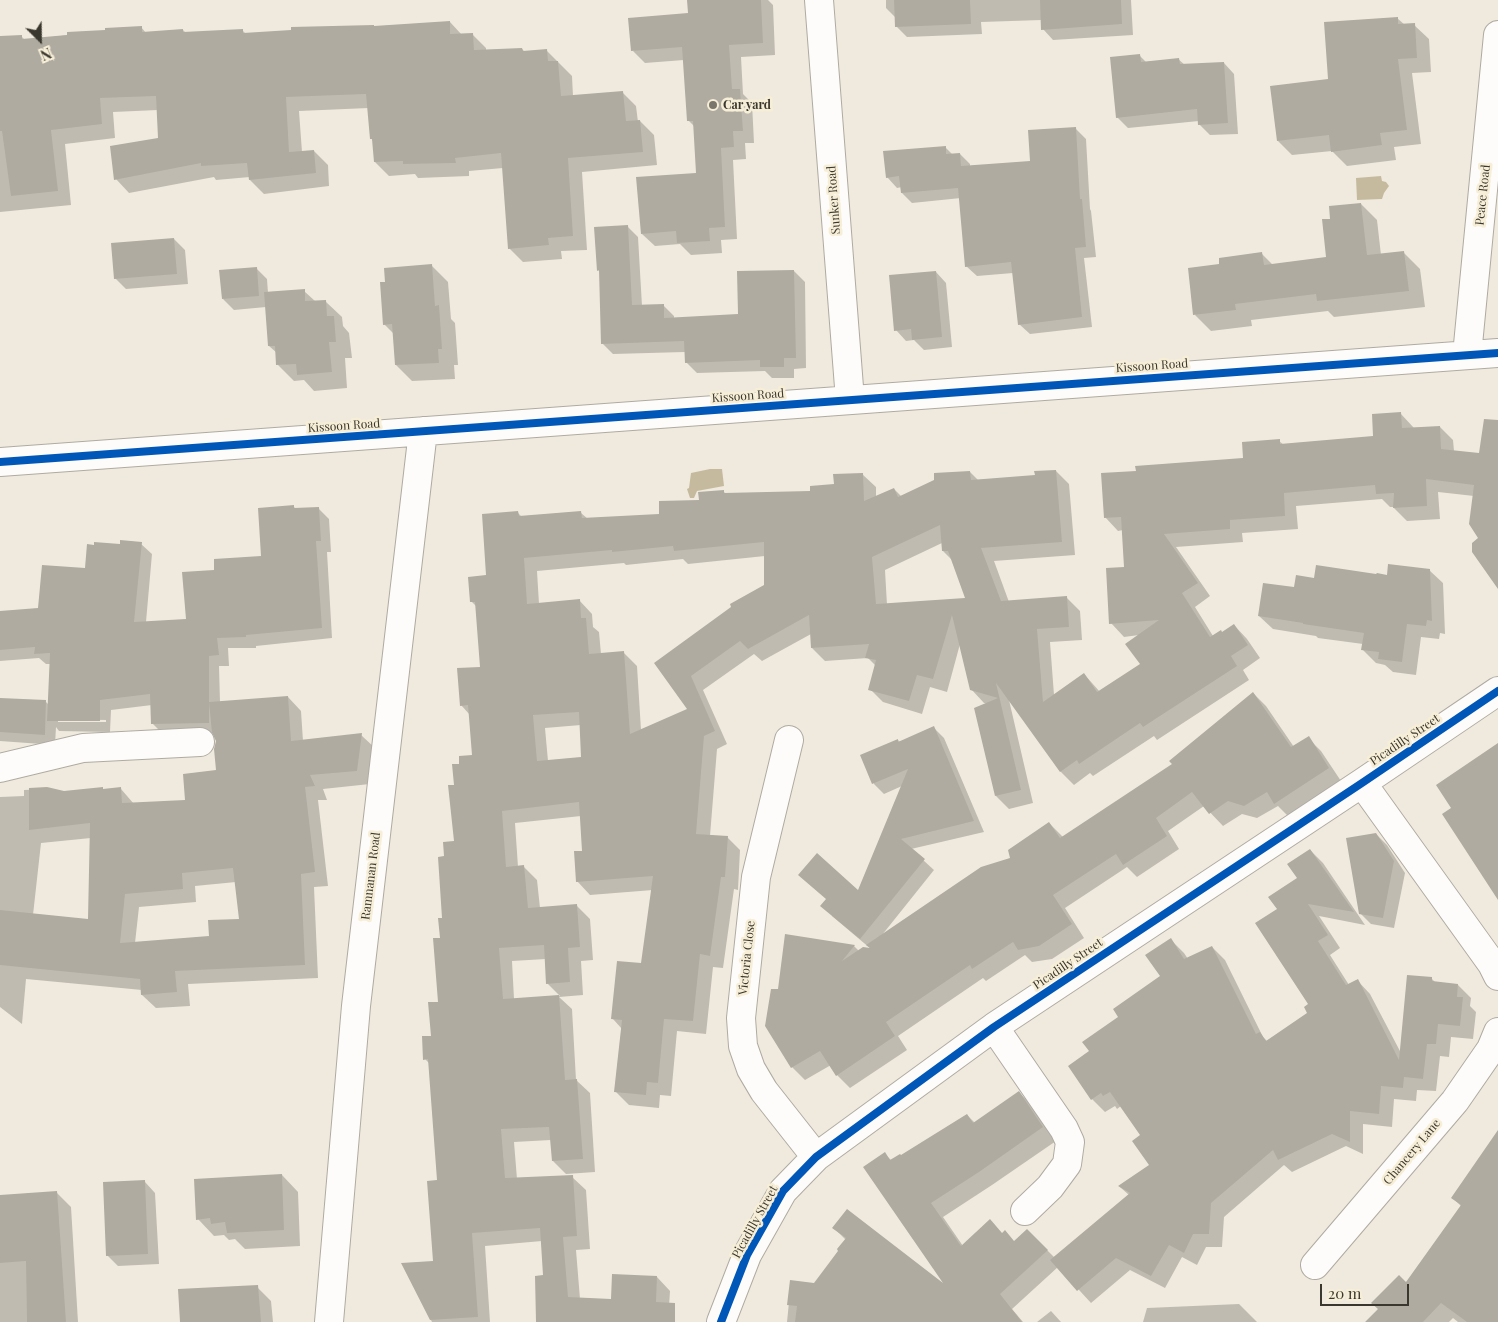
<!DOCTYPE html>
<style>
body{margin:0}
#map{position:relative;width:1498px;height:1322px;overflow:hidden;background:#f0eade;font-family:"Playfair Display",serif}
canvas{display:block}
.north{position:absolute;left:15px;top:15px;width:50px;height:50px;-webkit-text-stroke:4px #f7eed7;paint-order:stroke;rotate:157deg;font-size:14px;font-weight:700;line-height:20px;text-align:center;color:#3a372e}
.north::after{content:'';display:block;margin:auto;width:18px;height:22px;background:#3a372e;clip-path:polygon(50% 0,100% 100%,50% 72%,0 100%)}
.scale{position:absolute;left:1320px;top:1284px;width:89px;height:22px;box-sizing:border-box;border:2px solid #3a372e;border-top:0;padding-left:6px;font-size:15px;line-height:18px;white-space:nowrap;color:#3a372e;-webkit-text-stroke:4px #f7eed7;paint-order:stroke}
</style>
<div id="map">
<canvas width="1498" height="1322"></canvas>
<div class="north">N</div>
<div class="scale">20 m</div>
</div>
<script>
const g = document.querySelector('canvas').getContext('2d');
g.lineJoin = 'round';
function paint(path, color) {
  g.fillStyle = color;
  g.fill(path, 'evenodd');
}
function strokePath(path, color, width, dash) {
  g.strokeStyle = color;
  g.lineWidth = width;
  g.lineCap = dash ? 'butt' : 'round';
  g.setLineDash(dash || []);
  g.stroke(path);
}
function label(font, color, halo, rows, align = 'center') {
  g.font = font + ' "Playfair Display",serif';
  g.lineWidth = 5;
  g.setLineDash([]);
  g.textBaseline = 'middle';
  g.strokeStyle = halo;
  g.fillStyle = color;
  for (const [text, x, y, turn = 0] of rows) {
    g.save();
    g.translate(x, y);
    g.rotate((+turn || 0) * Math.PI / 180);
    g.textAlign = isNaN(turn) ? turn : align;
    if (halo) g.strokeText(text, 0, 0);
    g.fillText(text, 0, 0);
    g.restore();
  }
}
paint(new Path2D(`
 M1381 176 1382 181 1386 182 1389 186 1384 193 1382 199 1357 200 1356 178Z
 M710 469H722L724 486 697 491 694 498H690L687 489 689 488 691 473Z`), '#c6ba9e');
paint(new Path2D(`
 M688 0H768L773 5 775 55 741 57 743 94 752 103 754 143H745L746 159 733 160 737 239 721 240 722 253 691 255 680 244 655 246 642 234 698 174 695 127 688 120 684 60 645 63 633 51 689 14Z
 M886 0H1131L1133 35 1053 40 1043 29 1042 20 981 22 982 34 907 37 896 26V18L886 8Z
 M1397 18 1405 25H1414L1429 39 1431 72 1412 73 1421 144 1394 147 1396 160 1347 166 1332 151 1292 155 1278 141 1330 80Z
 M450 22 462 35 472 34 486 48V51L522 49 525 52 546 50 572 76 573 96 622 92 636 106 638 122 640 121 654 135 657 165 582 172 587 250 561 251 562 259 523 262 509 248 503 168 469 171V176L418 178 415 174 389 176 375 162 373 141 371 138 369 108 299 111 302 152 314 151 328 165 329 186 264 194 250 180V177L216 180 214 177 129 193 116 179 159 139 158 110 113 112 115 138 65 144 71 205 0 212V38L21 36 25 40 141 27 146 33 183 30 186 33 242 30 246 34Z
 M1140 56 1146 62 1178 59 1185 65 1224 63 1234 74 1238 134 1210 135 1199 124V121L1128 128 1117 117Z
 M1076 129 1086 139 1090 209 1091 211 1096 257 1084 258 1092 327 1030 334 1019 324 1013 273 977 276 966 266 961 198 912 203 902 193V187L897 188 887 177 945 147 953 155 960 154 970 164V166L1031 162Z
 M1361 204 1377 220 1381 255 1404 253 1420 269 1425 307 1334 317 1328 311 1251 320 1252 326 1211 331 1195 315 1221 265 1262 254 1273 265 1327 258 1332 220Z
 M627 226 638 237 642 306 663 305 674 316V319L739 316 794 271 805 282 806 368 794 369V378H772L765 371 697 373 686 362 685 352 613 354 602 343 600 272 598 270Z
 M174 239 185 250 188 284 126 289 115 278Z
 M432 266 448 282 451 319 455 323 458 365H454L455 379 412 381 396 365 394 334 384 324Z
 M256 268 267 279 268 293 304 291 315 301H325L342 317 343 326 349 333 352 358H345L347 388 314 391 304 380 294 381 278 365 277 353 269 346 266 307 234 310 223 299Z
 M936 272 946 283 952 347 924 350 914 340 906 341 896 330Z
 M1401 414 1414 428 1440 427 1453 440 1454 451 1498 457V587L1480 538 1474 496 1438 492 1440 519 1407 521 1393 507H1390L1382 499 1296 506 1298 529 1242 533 1243 542 1176 547 1210 596 1195 607 1213 636 1223 634 1234 625 1247 639 1260 658 1243 670 1249 680 1157 740 1154 736 1093 776 1090 773 1074 785 1061 772 1009 700 1033 803 1009 809 996 796 988 704 984 703 971 689 960 644 947 692 930 687 922 714 883 702 870 689 876 666 868 658 825 661 812 648 811 634 762 661 754 654 703 690 727 744 717 749 710 836 727 837 740 850 738 890 734 889 723 968 713 967 706 1034 677 1031 671 1096 660 1095 659 1108 629 1105 616 1092 622 1029 613 1019 642 965 653 890 590 895 577 881 583 852 581 816 515 823 518 867 523 866 537 880 540 908 577 906 590 919 593 960 581 961 583 995 559 997 572 1009 576 1080 590 1093 595 1172 566 1174 553 1161 551 1140 514 1142 517 1179 572 1177 586 1190 590 1249 576 1250 580 1299 612 1301 657 1277 670 1291 668 1322H537L545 1276 542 1241 485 1246 490 1322H432L403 1264 434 1262 439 1181 430 1064 425 1059 432 1037 439 1003 445 857 456 842V786L461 765 473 756 470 715 461 705 481 668 476 606 471 601 488 576 517 512 522 517 581 513 588 519 660 515 700 501 723 491 727 495 811 492 835 485 862 474 876 487V497L894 489 902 497 970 472 978 480 1036 476 1056 471 1069 484 1075 555 994 561 1009 602 1066 597 1080 611 1082 640 1050 642 1054 695 1084 674 1100 692 1142 664 1139 635 1124 637 1111 623 1126 568 1123 530 1118 531 1105 517 1137 472 1245 459 1279 441 1284 445 1374 438ZM942 543 943 551 953 561 967 599 887 605 885 570ZM765 556V586L656 663 689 709 641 730 637 666 623 652 601 654 599 632 593 627 592 614 579 600 539 604 537 571 624 563 626 565 683 559 688 564ZM581 725 583 758 548 761 545 728ZM546 959 547 983 560 996 514 999 512 961Z
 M294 507 296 509 318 508 329 519 331 552H327L332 638 256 646V648H228L229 666H219L220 702 288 697 301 711 303 741 361 735 375 748 370 784 323 789 327 800H318L328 886 314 887 318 978 188 984 190 1006 156 1008 142 995V990L26 979 22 1024 0 1007V797L24 796V790L47 789 64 792 121 789 134 804 186 802 217 771V741L214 733 163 734 152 723V705L111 710 110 732 59 731 56 727 55 745 0 741V700L45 701 49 705 51 664H46L39 658 0 661V612L39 609 86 569 121 546 141 544 152 554 146 622 187 620 216 571 262 557ZM58 719 106 720V722H58ZM91 838 89 920 33 915 41 843ZM236 882 240 920 210 937 135 943 139 907 196 902 195 886Z
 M1429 570 1443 583 1445 634 1440 633 1439 639 1421 637 1416 675 1393 672 1385 665 1376 663 1363 650V644L1318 638 1316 636 1273 629 1259 616 1295 589 1315 580 1388 576Z
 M1253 693 1266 706 1294 747 1308 738 1321 751 1341 781 1288 816 1278 806 1257 818 1242 814 1223 826 1204 806 1168 831 1179 849 1137 877 1127 867 1065 908 1084 938 1052 959 1032 962 1025 955 986 981 983 978 898 1036 907 1050 850 1088 837 1075 831 1065 805 1080 792 1067 779 990 786 935 854 946 859 951 871 949 832 916 858 892 902 786 884 794 874 784 862 756 898 740 900 742 933 727 944 738 984 832 911 849 934 870 882 935 1011 859 1049 823 1063 837 1174 764Z
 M1376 834 1387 845 1405 873 1394 928 1371 924 1360 913Z
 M1310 850 1323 863 1365 925 1319 916 1340 948 1330 955 1349 985 1357 980 1370 994 1401 1053 1431 978 1436 983 1458 985 1471 998 1470 1006 1476 1012 1473 1039 1451 1037 1449 1057 1440 1056 1436 1091 1417 1090 1416 1101 1394 1099 1392 1127 1363 1124V1154L1346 1146 1292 1172 1284 1165 1224 1217 1222 1247H1206L1197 1265 1182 1257 1165 1288 1130 1270 1091 1303 1058 1267 1012 1309 1023 1322H787L791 1282 815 1284 846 1240 834 1228 947 1287 885 1154 892 1161 901 1157 967 1115 975 1123 1019 1092 1032 1106 1056 1141 992 1185 943 1217 963 1246 1002 1234 1015 1242 1041 1244 1055 1258 1129 1195 1120 1187 1151 1166 1142 1135 1121 1106 1117 1109 1115 1106 1105 1112 1092 1099 1090 1052 1120 1017 1162 977 1171 940 1184 953 1188 959 1212 947 1225 960 1263 1037 1267 1041 1309 1013 1310 1005 1278 909 1298 879Z
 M1498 1139V1322H1458L1453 1318 1449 1322H1372L1406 1284 1462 1207 1453 1198Z
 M282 1175 298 1192 300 1246 245 1249 235 1239 229 1240 224 1235 214 1236 198 1219Z
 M145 1182 155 1193 159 1264 118 1266 107 1255Z
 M57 1193 71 1207 78 1322H0V1218Z
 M257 1287 271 1301 273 1322H181Z
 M1239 1304 1257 1322H1143L1147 1308Z
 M1051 1311 1061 1322H1037Z`), '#0003');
paint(new Path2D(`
 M687 0H761L763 43 729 45 732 89H740L743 131H733L734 147 721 148 725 227 709 228 710 241 677 243 676 231 641 234 636 177 696 173 693 121H687L682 47 631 51 628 18 688 13Z
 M894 0H970L971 24 895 27Z
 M1040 0H1121L1122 24 1041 30Z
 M1398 17V24L1415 23 1417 58 1398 59 1407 130 1380 133 1382 145 1331 152 1329 135 1277 141 1270 86 1328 79 1324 22Z
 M450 21V34L473 33 474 50 522 48 523 51 547 49 548 61H558L561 96 623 91 626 121 640 120 643 152 568 158 573 236 548 238 549 245 508 249 501 153 455 158 456 163 403 164V161L374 162 372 139H370L366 94 286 97 289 152 314 150 316 173 249 180 247 163 201 166V163L114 180 110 146 158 138 156 96 100 98 102 124 51 130 58 191 11 196 2 131H0V36L22 35V39L67 35V32L105 30V28L142 26V32L183 29V32L243 29V33L291 30V27L374 25V26Z
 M1140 54 1141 62 1179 58 1180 64 1224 62 1228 123 1198 125 1197 109 1116 118 1110 57Z
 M1076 127 1080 199H1082L1086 247 1075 248 1082 317 1018 325 1011 262 965 267 958 188 901 193 899 176 886 178 883 151 946 146V154L960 153 961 166 1030 161 1028 130Z
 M1361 203 1367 255 1404 251 1409 291 1317 301 1316 294 1235 304 1236 310 1193 315 1188 268 1219 264V258L1262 252 1264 265 1326 257 1322 219H1330L1329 206Z
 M628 225 632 305 664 304V318L738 314 737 271 794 270 796 358H784V367H760V360L685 363 684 341 601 344 599 270 597 271 594 227Z
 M174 238 177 274 114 279 111 243Z
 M432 264 435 306 439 305 442 349H438L439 363 395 365 392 324 383 325 380 282H385L384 268Z
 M257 267 259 296 222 299 219 270Z
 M936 271 942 337 912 340 911 329 894 331 889 275Z
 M305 289V301L326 300 327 316H334L336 342H329L332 372 297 375 296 364 276 365 275 346H268L264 292Z
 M1401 412 1402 428 1440 426 1441 449 1479 453 1484 419 1498 420V589L1472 552V543L1478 538 1469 524 1474 485 1426 479 1427 506 1393 508 1394 493 1376 494 1375 485 1284 493 1285 516 1230 520V529L1164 534 1198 583 1182 593 1210 637 1221 630 1222 632 1234 624 1248 645 1231 656 1237 666 1143 727 1140 723 1079 764 1077 760 1060 772 996 683 1021 790 995 796 974 708 998 698 970 690 952 615 933 679 917 675 909 701 868 690 876 660 865 658 869 644 811 648 809 615 748 649 740 641 691 676 715 731 704 736 696 834 728 836 725 877H721L710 956 700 954 693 1021 664 1019 658 1083 647 1082 646 1095 614 1092 622 1020 611 1019 617 961 641 963 653 876 576 882 574 851H582L579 802 502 811 506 867 524 865 528 908 577 904 580 947 568 948 570 982 546 984 544 945 499 948 503 999 559 995 565 1080 577 1079 583 1159 552 1161 549 1127 501 1129 505 1178 573 1175 577 1236 563 1237 568 1297 611 1299 612 1274 657 1276 656 1302 675 1303V1322H536L535 1276 543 1275 540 1228 472 1233 478 1317 430 1320 401 1263 433 1261 427 1181 437 1180 428 1059 423 1060 422 1036H431L428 1002H438L433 938H440L438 918H442L438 857 444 856 443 842 454 841 448 785H454L452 764H459V756L472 755 468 705 460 706 457 668 480 667 475 602H470L468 577 486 575 482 514 518 511 519 516 581 511 582 518 659 514V501L699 500 698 492 724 490V493L810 491V486L834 484 833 474 863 473 864 501 894 488 898 497 934 480V473L970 471 971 480 1035 475 1034 471 1056 470 1062 542 981 548 1001 601 1067 596 1069 627 1037 629 1043 702 1084 673 1097 692 1140 664 1125 644 1159 620 1109 624 1106 568 1124 567 1121 517 1104 518 1101 473 1136 471 1135 466 1243 458 1242 442 1280 439V444L1373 436 1372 414ZM940 525 942 551H948L965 598 876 604 872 557ZM764 542V585L730 604 731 607 654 663 687 709 630 734 624 651 589 654 586 618H581L580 599 527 604 524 558 612 550V552L673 546 674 551ZM579 712 581 757 537 761 533 715Z
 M294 505V508L319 507 321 541H316L322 628 246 635V637L217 638 219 655 209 656V723L151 724 150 694 100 700V721H47L50 653 34 654 35 647 0 650V611L38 608 42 565 85 568 87 544 94 545V542L120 544V540L142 542 134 622 186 619 182 572 214 570V559L261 556 258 508Z
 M1388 564 1430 569 1432 621 1427 620 1426 626 1407 624 1402 662 1378 659 1379 652 1361 650 1364 633 1303 624V623L1258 616 1263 583 1294 587 1296 575 1314 578 1316 565 1376 574 1377 573 1387 575Z
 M1253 692 1291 747 1309 736 1329 768 1274 804 1267 792 1244 806 1228 801 1209 814 1192 792 1156 818 1167 836 1123 865 1116 854 1053 895 1072 924 1039 946 1018 950 1013 942 972 969 970 965 886 1022 895 1036 836 1076 820 1051 791 1068 765 1026 771 989H778L785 934 855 945 842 961 863 947 870 948 866 945 981 867 1010 858 1008 850 1049 822 1060 838 1172 764 1169 761Z
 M288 696 291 741 362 733 357 771 310 775 315 786 305 787 315 872 301 874 305 965 175 971 177 992 141 995 140 979 0 965V910L88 919 90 823 29 830V788L47 787 64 791 103 787V789L121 787 122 803 185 800 183 774 216 770 214 749 216 741 212 733 209 702ZM233 868 239 919 208 920 209 936 120 943 125 894 183 889 182 873Z
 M0 698 46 700 45 735 0 732Z
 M934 726 974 821 901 839 925 859 860 939 820 906 826 899 798 875 817 853 858 890 908 769 872 784 860 755 898 739V742Z
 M1498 743V900L1442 814 1451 808 1436 785Z
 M1376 833 1394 861 1383 918 1359 914 1346 838Z
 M1310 849 1354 912 1308 904 1328 935 1318 941 1346 985 1358 979 1399 1060 1407 975 1432 977V981L1458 984 1457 997H1463L1460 1026 1438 1024 1436 1044H1427L1423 1079 1404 1077 1403 1088 1381 1086 1379 1114 1350 1111V1142L1332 1134 1278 1160 1273 1150 1211 1203 1209 1234H1193L1184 1253 1169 1245 1151 1276 1116 1258 1077 1291 1050 1260 1130 1193 1118 1186 1149 1165 1132 1141 1140 1135 1110 1092 1103 1096 1101 1093 1091 1100 1068 1066 1089 1051 1082 1042 1118 1017 1113 1009 1160 976 1145 955 1171 938 1184 959 1212 946 1256 1034 1260 1032 1266 1041 1307 1013 1304 1007 1308 1004 1255 923 1277 909 1268 897 1297 878 1287 864Z
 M1019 1091 1043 1127 979 1172 931 1203 961 1246 990 1219 1002 1233 1005 1230 1014 1241 1027 1229 1048 1250 1000 1294 1022 1322H795L797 1306 787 1305 790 1280 814 1283 838 1251 837 1249 846 1238 832 1228 847 1209 943 1283 863 1167 885 1152 890 1160 900 1154 901 1155 967 1114 973 1123Z
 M1498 1130V1322H1467L1441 1303 1423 1322H1365L1378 1309 1371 1303 1399 1275 1406 1282 1461 1205 1451 1198Z
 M282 1174 284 1230 227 1233 225 1222 211 1224 210 1218 196 1220 194 1179Z
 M145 1180 148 1254 106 1256 103 1182Z
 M57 1191 66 1322H27L26 1261 0 1263V1195Z
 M258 1285 261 1322H180L178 1289Z`), '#afaba1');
const minor = new Path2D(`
 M819 0 850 400
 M1467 355 1498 35
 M0 462 1498 353
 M789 740 756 877 741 1018 743 1046 751 1069 764 1091 816 1157
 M0 768 83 748 200 742
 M1362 783 1492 964 1498 976
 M994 1027 1064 1129 1070 1142 1067 1164 1050 1187 1025 1211
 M1315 1265 1455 1101 1491 1049 1498 1032
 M329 1322 356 1006 423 431
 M721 1322 747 1255 783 1191 816 1157 994 1027 1362 783 1498 691`);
strokePath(minor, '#afaba2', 30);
strokePath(minor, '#fdfcfa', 28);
strokePath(new Path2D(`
 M0 462 1498 353
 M721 1322 747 1255 783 1191 816 1157 994 1027 1362 783 1498 691`), '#0057b8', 8);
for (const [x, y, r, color] of [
 [713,105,5,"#7a766c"]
]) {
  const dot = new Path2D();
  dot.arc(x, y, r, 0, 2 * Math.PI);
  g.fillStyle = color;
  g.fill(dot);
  strokePath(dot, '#f7eed7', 2);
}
label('bold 12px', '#3a372e', '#f7eed7', [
 ["Car yard",723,105]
], 'left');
label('12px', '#3a372e', '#f7eed7', [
 ["Peace Road",1483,195,-84],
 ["Sunker Road",834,200,-94],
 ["Kissoon Road",1152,366,-4],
 ["Kissoon Road",748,396,-4],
 ["Kissoon Road",344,426,-4],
 ["Picadilly Street",1405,740,-34],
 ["Ramnanan Road",371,876,-83],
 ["Victoria Close",747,958,-84],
 ["Picadilly Street",1068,964,-34],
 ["Chancery Lane",1412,1152,-50],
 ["Picadilly Street",755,1222,-61]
]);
</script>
